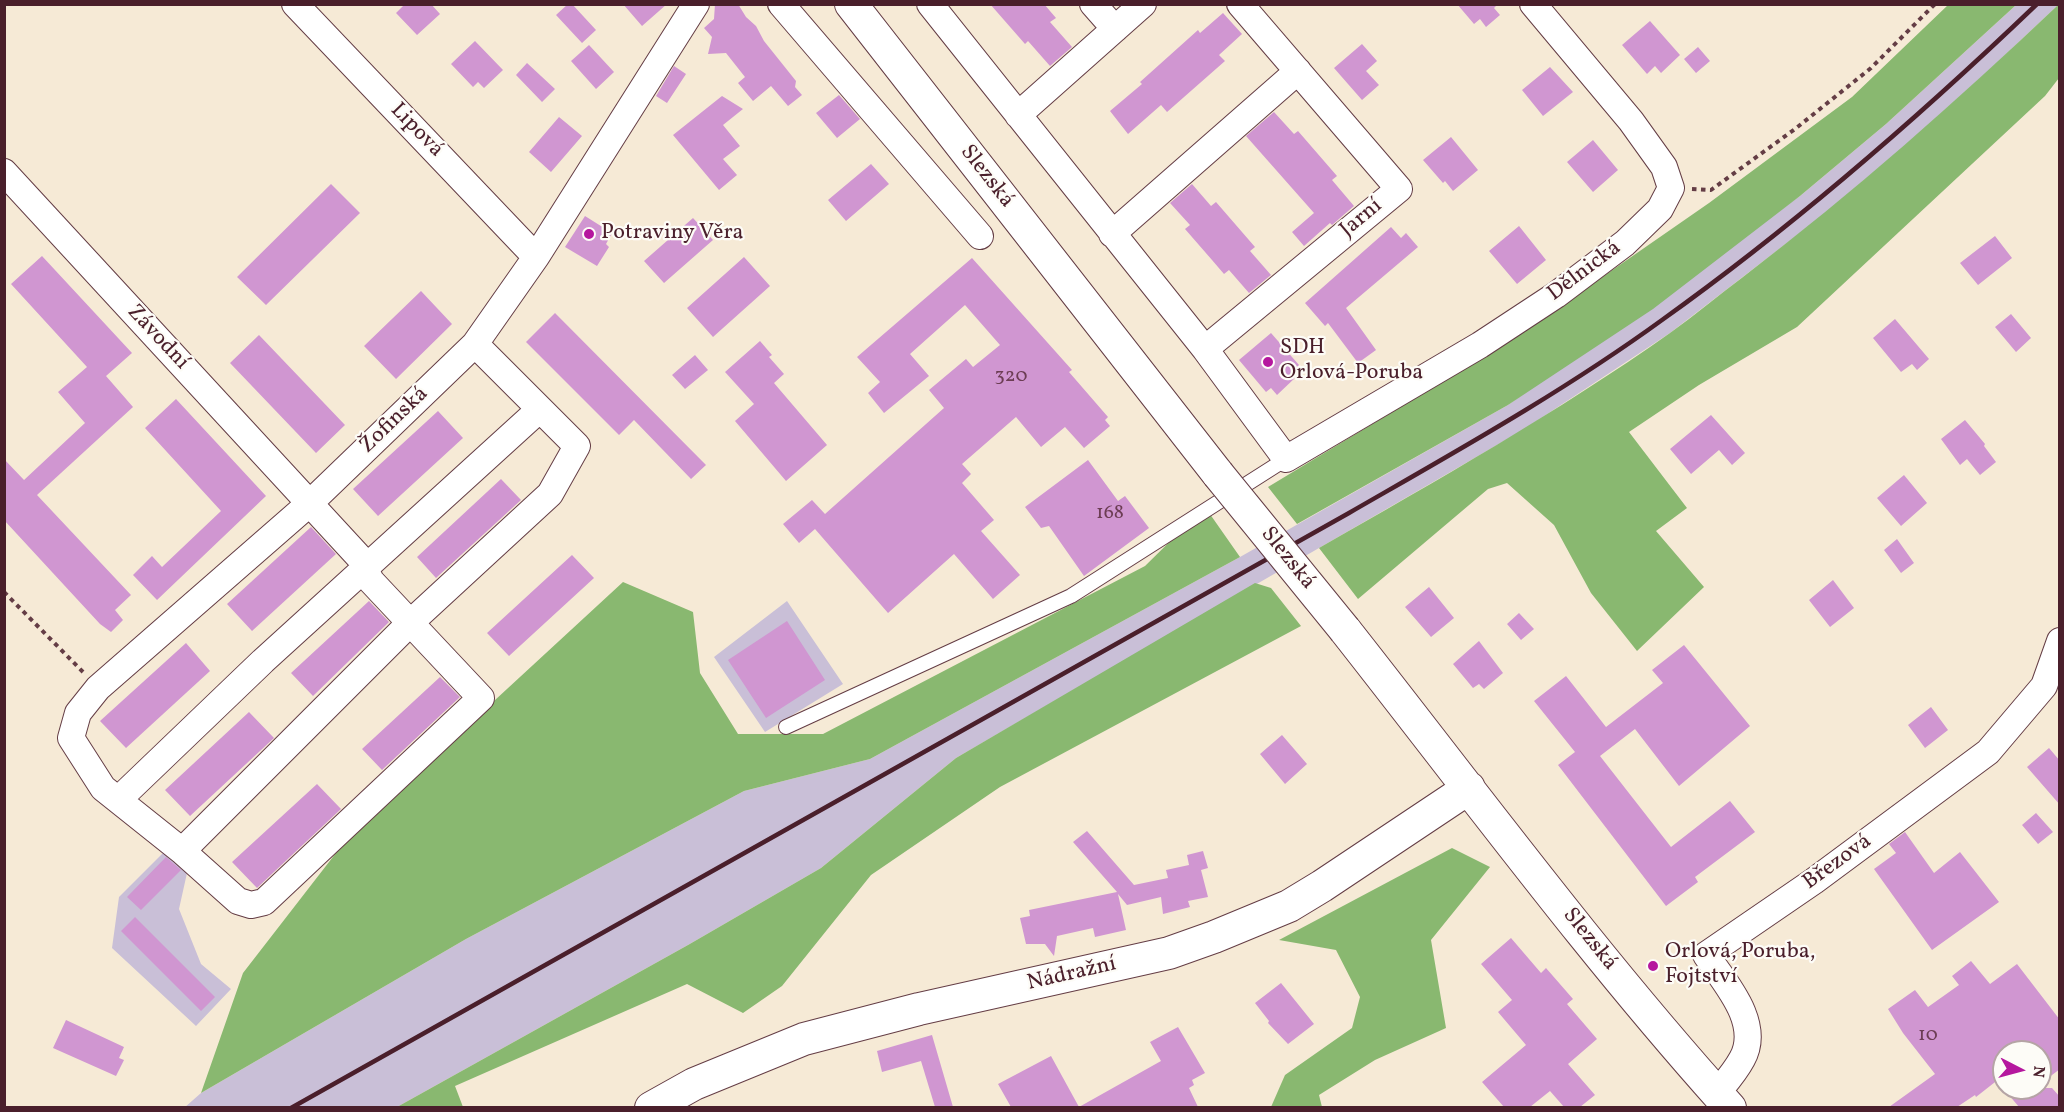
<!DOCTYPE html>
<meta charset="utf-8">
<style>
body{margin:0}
#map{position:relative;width:2064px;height:1112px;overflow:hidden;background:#f6ead6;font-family:Vollkorn,serif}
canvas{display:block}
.frame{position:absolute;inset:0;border:6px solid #4a1f2b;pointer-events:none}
.north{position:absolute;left:1992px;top:1040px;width:60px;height:60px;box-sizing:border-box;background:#fdfcf7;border:2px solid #b5a4a5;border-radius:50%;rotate:96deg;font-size:16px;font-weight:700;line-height:24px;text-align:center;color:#4a1f2b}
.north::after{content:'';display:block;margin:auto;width:21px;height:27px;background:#b5179e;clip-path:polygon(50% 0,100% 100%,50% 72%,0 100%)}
</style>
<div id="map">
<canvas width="2064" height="1112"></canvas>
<div class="frame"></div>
<div class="north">N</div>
</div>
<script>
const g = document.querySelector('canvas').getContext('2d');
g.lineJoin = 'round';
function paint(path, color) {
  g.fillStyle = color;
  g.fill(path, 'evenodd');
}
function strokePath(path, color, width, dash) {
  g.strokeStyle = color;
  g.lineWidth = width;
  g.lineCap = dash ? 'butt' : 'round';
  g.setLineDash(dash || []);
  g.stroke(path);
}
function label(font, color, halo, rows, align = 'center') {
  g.font = font + ' Vollkorn,serif';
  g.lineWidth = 4.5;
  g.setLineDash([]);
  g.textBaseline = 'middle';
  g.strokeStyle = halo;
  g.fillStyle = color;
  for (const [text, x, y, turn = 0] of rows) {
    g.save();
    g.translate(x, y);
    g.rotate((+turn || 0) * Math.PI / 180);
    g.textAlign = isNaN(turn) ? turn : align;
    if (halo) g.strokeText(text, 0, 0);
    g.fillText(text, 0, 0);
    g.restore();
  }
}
paint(new Path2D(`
 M2016 5H2058L1987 72 1905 146 1818 219 1670 333 1523 430 956 758 821 868 688 945 397 1107 184 1108 201 1093 466 939 744 791 870 759 1240 557 1508 405 1800 196 1886 124Z
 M787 601 843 684 765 732 714 657Z
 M171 845 189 864 179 909 201 964 231 989 196 1026 112 948 119 897Z`), '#c9bfd7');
paint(new Path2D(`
 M1948 5H2016L1886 124 1800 196 1653 309 1508 405 1297 524 1268 487 1513 339 1709 203 1852 97Z
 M2058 5 2059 78 2045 96 1797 327 1699 385 1629 432 1687 508 1656 531 1704 587 1637 651 1591 593 1554 525 1507 483 1488 489 1358 599 1319 548C1438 480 1558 412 1670 333 1695 315 1719 295 1743 277 1854 192 1957 101 2058 5Z
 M1205 507 1240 557 870 759 744 791 466 939 201 1093 243 973 353 831 623 582 693 612 700 673 738 734H823L1145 566Z
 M1255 583 1271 588 1301 626 1000 787 871 875 782 986 743 1013 687 984 455 1086 463 1107H397L688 945 821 868 956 758Z
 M1452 848 1490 867 1431 940 1446 1028 1375 1060 1319 1095 1322 1107H1271L1285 1075 1352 1028 1360 997 1336 950 1279 940Z`), '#89b870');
paint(new Path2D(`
 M405 4H431L440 14 417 35 396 13Z
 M568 4H572L596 30 582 43 556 15Z
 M623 4H667L642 26Z
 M715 4H738L746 17 756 26 764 41 796 81 795 87 802 95 788 106 771 86 753 101 738 83 745 77 726 53 708 54 712 37 704 28 714 19Z
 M990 4H1044L1056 18 1050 22 1072 47 1050 66 1028 41 1025 44Z
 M1457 4H1498L1494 8 1500 15 1486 27 1480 19 1474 24Z
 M1223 13 1242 34 1219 55 1225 61 1167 112 1161 105 1128 134 1110 111 1142 84 1140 82 1198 30 1200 33Z
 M1650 21 1680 55 1661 73 1655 66 1647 74 1622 45Z
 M475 41 503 70 484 88 478 82 473 87 451 64Z
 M1362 44 1377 61 1366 71 1379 85 1362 100 1334 68Z
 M589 45 614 72 596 89 571 61Z
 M1698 47 1710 61 1696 73 1684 59Z
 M527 63 555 89 542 102 516 75Z
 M674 66 686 74 667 103 656 96Z
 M1550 67 1573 92 1543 116 1522 90Z
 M839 95 860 119 837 138 816 113Z
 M722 96 743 109 723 125 740 146 723 159 737 175 719 190 673 135Z
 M1274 112 1294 134 1298 131 1337 176 1332 180 1354 206 1332 225 1330 223 1304 246 1292 232 1314 213 1246 136Z
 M559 117 582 136 551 172 529 152Z
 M1451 137 1478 170 1453 191 1445 181 1443 183 1423 160Z
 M1593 140 1618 170 1593 192 1567 162Z
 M871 164 889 184 846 221 828 200Z
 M331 184 360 213 266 305 237 277Z
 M1192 184 1211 206 1216 202 1255 247 1250 251 1271 275 1249 293 1229 270 1224 274 1212 260 1185 229 1190 225 1170 203Z
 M585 216 612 233 606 244 609 247 597 266 565 247Z
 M693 218 713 240 664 283 644 261Z
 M1519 226 1546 260 1517 284 1489 251Z
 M1391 227 1401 238 1406 233 1418 247 1346 308 1376 350 1358 363 1328 323 1325 326 1305 303Z
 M1995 236 2012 258 1978 285 1960 263Z
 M42 256 132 353 106 376 133 407 37 495 131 595 115 610 123 620 111 632 100 624 4 520V459L24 480 85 423 58 392 87 367 11 284Z
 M744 257 770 286 713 337 687 308Z
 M972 258 1072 370 1069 372 1108 417 1105 420 1110 426 1084 448 1065 427 1041 447 1016 417 962 464 971 474 962 483 994 520 981 531 1020 575 993 599 954 554 888 613 815 529 799 543 783 524 812 500 825 514 944 408 929 390 966 359 973 367 1000 345 965 305 910 354 929 376 884 413 868 393 880 382 857 357Z
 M421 291 452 324 396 379 364 346Z
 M555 313 706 465 691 479 634 420 619 435 526 342Z
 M2011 314 2031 338 2016 352 1995 327Z
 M1895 319 1929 359 1917 370 1912 364 1901 372 1873 338Z
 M1271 333 1299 365 1291 372 1296 377 1277 395 1271 388 1266 392 1239 360Z
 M259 335 345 425 316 453 230 363Z
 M760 341 772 355 769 357 784 374 774 383 827 445 786 481 735 421 754 404 725 372Z
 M695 355 708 370 685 389 672 375Z
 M176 399 266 496 157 600 133 575 152 556 162 567 221 511 145 428Z
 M438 411 463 438 378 516 353 489Z
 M1711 415 1745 453 1732 465 1719 450 1691 474 1670 449Z
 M1965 420 1985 444 1984 446 1996 462 1980 475 1967 459 1960 465 1941 439Z
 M1088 460 1118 501 1125 496 1149 528 1084 576 1049 526 1041 528 1025 507Z
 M1904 475 1927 503 1901 526 1877 498Z
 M501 479 521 500 436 578 417 557Z
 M311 527 336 554 252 631 227 604Z
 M1897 539 1914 563 1901 573 1884 550Z
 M572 555 594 578 509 656 487 633Z
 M1833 580 1854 608 1830 627 1809 600Z
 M1429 587 1454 618 1431 637 1405 607Z
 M369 601 389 622 313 696 291 673Z
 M1519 613 1534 629 1521 640 1507 624Z
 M787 621 825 680 766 718 728 660Z
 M1479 641 1503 673 1484 689 1479 684 1473 688 1453 664Z
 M186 643 210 671 126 748 100 721Z
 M1684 645 1750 726 1679 786 1635 729 1600 756 1671 847 1730 801 1755 832 1695 877 1698 882 1666 906 1558 765 1575 752 1534 701 1566 676 1606 727 1663 683 1652 670Z
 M440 677 460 697 382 770 362 749Z
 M1931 707 1948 730 1925 748 1908 725Z
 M249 712 274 738 190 816 165 790Z
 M1282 735 1307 764 1285 784 1260 754Z
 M2049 748 2060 761V805L2027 767Z
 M317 784 341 809 257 888 232 862Z
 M2036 813 2053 832 2038 844 2022 825Z
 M1087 831 1134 885 1168 878 1166 870 1189 865 1187 855 1203 851 1208 868 1201 870 1208 897 1188 901 1190 907 1163 914 1161 897 1127 905 1118 894 1126 930 1095 937 1093 928 1057 936 1054 956 1045 944H1026L1020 918 1030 916 1029 910 1117 892 1073 842Z
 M1905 832 1934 873 1960 852 1999 902 1932 950 1874 869 1896 853 1889 844Z
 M166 857 181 870 141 910 127 897Z
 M135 917 215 997 201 1011 121 931Z
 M1511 938 1541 973 1546 968 1573 999 1567 1004 1597 1039 1568 1064 1595 1095 1580 1107H1564L1550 1091 1530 1107H1504L1482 1082 1526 1045 1498 1012 1512 1000 1481 964Z
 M1971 961 1990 984 2017 964 2060 1020V1069L2040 1084V1052H2004V1075L1976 1097 1975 1095 1957 1107H1889L1935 1074 1903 1033 1888 1009 1915 990 1928 1007 1959 985 1952 976Z
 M1281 983 1314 1024 1288 1044 1268 1023 1269 1021 1255 1003Z
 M66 1020 124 1047 119 1058 124 1060 116 1076 53 1048Z
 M1178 1027 1205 1073 1192 1080 1194 1085 1189 1088 1198 1107H1011L998 1084 1051 1056 1079 1107 1161 1061 1150 1042Z
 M932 1035 953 1107H935L921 1061 882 1072 877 1051Z
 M2003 1088H2052L2060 1097V1107H2019Z`), '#d096d1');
const service = new Path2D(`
 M786 727 1071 596 1286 459`);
const minor = new Path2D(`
 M295 4 536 257
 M781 4 980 236
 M930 4 1205 349 1286 459 1480 345 1556 295 1625 243 1660 209 1671 188 1664 167 1631 121 1533 4
 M1093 4 1115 29
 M1018 115 1143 4
 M4 172 360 558 371 581 481 698 264 902 251 905 238 901 182 851
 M1112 234 1298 71
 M475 344 577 446 550 494 410 623 182 851 103 788 71 738 78 713 98 688 310 503 475 344 536 257 696 4
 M1205 349 1399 189 1240 4
 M118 800 263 661 540 409
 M1717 1093C1726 1082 1735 1072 1742 1059 1762 1023 1725 983 1706 955L1814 881 1988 752 2044 686 2060 641`);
const tertiary = new Path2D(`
 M851 4 1218 474
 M1345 630C1471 790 1593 956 1730 1108
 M651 1108 694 1084 804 1039 919 1009 1169 953 1214 937 1289 906 1322 886 1469 788`);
strokePath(service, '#643d45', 16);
strokePath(minor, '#643d45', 28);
strokePath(tertiary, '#643d45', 34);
strokePath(new Path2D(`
 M1692 189 1711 190 1795 129 1871 68 1935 4
 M4 592 83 672`), '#643d45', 4, [4.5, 4.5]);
strokePath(service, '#fff', 14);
strokePath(minor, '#fff', 26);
strokePath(tertiary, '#fff', 32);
strokePath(new Path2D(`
 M291 1108 1349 513C1455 452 1563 392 1662 320 1795 225 1919 117 2037 4`), '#4a1f2b', 4.5);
const tertiaryBridge = new Path2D(`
 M1218 474 1345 630`);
strokePath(tertiaryBridge, '#643d45', 34, []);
strokePath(tertiaryBridge, '#fff', 32);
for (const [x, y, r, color] of [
 [589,234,6,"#b5179e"],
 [1268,362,6,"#b5179e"],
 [1653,966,6,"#b5179e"]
]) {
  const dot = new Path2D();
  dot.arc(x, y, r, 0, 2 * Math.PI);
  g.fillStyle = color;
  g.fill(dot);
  strokePath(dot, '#fdfcf7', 2);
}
label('20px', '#6c3d54', null, [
 ["320",1011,377],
 ["168",1110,514],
 ["10",1928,1036]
]);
label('22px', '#4a1f2b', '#fdfcf7', [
 ["Lipová",416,131,46],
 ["Slezská",986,177,52],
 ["Jarní",1362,219,-40],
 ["Dělnická",1585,272,-37],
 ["Závodní",157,338,47],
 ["Žofinská",395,421,-44],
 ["Slezská",1287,559,51],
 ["Březová",1838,863,-36],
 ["Slezská",1589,940,51],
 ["Nádražní",1072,975,-13]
]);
label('22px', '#4a1f2b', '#fdfcf7', [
 ["Potraviny Věra",601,234],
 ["SDH",1280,349],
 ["Orlová-Poruba",1280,374],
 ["Orlová, Poruba,",1665,953],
 ["Fojtství",1665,978]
], 'left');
</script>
